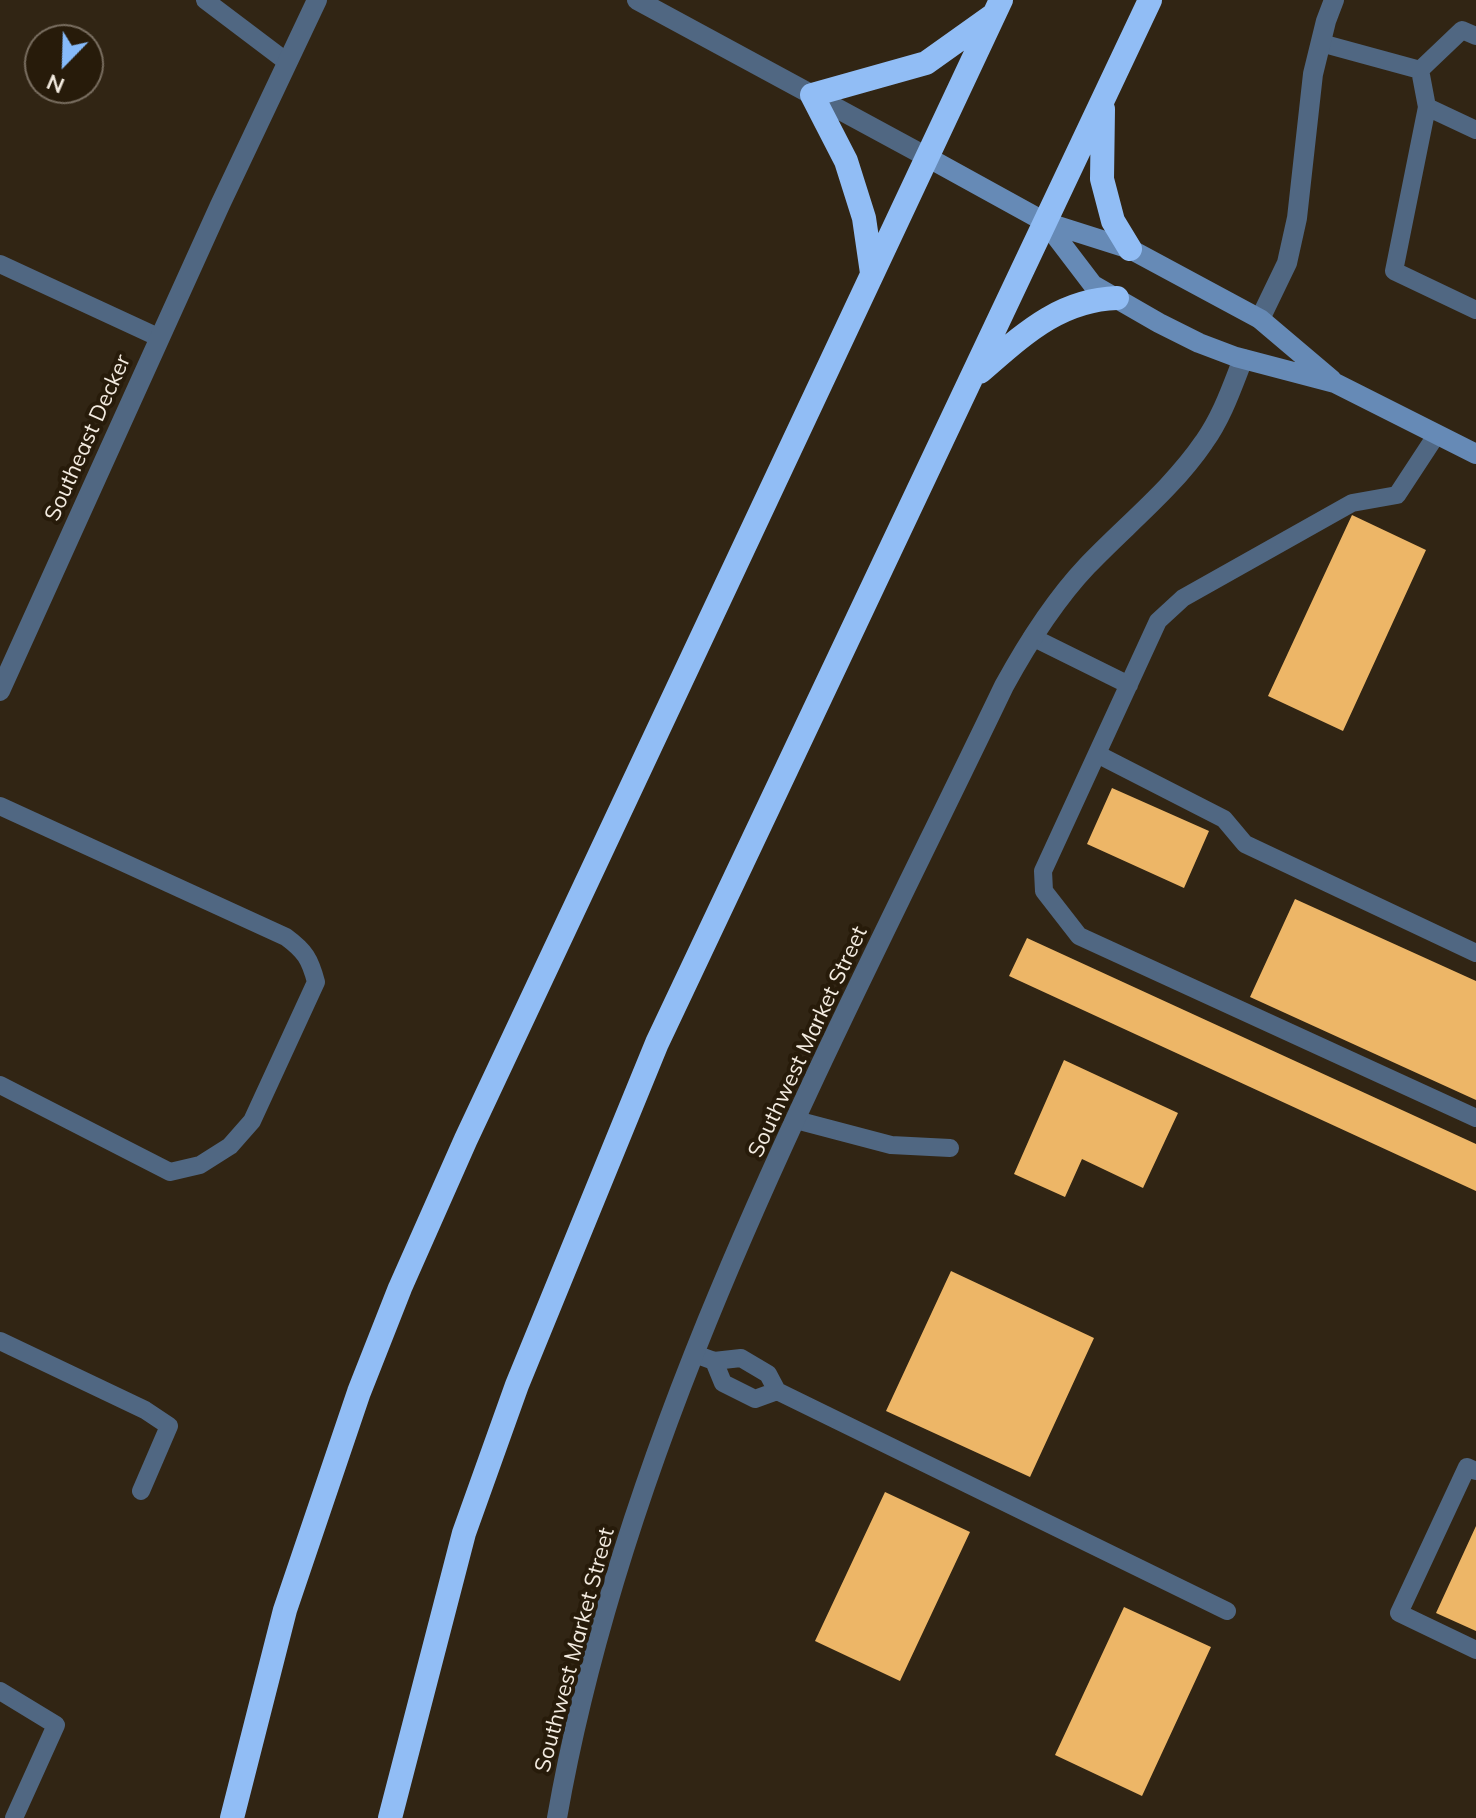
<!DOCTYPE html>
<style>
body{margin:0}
#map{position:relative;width:1476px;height:1818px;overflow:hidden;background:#312514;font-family:Mulish,sans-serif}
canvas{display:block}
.north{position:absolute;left:24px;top:24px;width:80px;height:80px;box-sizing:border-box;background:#271b0a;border:2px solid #796e60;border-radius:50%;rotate:203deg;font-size:22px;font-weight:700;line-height:32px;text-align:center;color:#f3ebe0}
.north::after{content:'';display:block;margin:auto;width:28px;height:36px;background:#86bbfb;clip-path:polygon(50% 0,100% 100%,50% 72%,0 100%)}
</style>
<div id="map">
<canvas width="1476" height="1818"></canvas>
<div class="north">N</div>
</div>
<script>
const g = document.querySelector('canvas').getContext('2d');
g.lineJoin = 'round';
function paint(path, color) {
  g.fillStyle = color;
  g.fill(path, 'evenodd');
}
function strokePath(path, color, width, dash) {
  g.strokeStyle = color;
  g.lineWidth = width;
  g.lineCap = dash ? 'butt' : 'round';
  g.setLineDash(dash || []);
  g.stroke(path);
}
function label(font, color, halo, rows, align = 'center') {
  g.font = font + ' Mulish,sans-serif';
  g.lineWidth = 8;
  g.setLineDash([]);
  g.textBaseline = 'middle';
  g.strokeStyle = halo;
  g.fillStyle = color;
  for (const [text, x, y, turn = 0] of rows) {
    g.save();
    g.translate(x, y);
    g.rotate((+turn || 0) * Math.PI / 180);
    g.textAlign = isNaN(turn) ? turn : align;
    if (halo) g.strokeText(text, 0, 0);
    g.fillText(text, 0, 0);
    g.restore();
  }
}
paint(new Path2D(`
 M1352 515 1426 550 1343 731 1268 696Z
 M1112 788 1209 831 1184 888 1087 844Z
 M1295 899 1476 981V1100L1250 997Z
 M1027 938 1476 1144V1191L1009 976Z
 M1064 1060 1178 1113 1143 1188 1082 1159 1065 1197 1014 1174Z
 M951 1271 1094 1338 1030 1477 886 1411Z
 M885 1492 970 1532 900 1681 815 1641Z
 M1476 1526V1631L1436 1613Z
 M1124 1607 1211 1647 1142 1796 1055 1755Z`), '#edb667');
strokePath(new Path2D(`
 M205 0 287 62
 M1321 43 1420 70
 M1420 70 1427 107 1476 130
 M1420 70 1462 30 1476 36
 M1427 107 1394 271 1476 310
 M0 264 160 338
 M1437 434 1397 495 1352 503 1183 598 1158 621 1043 871 1044 891 1079 936 1476 1118
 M1032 637 1129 685
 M1097 754 1224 819 1245 844 1476 953
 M0 806 286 937C305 951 310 959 316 982L252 1121 230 1146 200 1165 170 1172 0 1085
 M796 1120 891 1145 950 1148
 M0 1341 145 1410 169 1426 141 1491
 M695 1354 714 1361 741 1358 768 1374 777 1391 755 1399 723 1383 714 1361
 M777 1391 1227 1611
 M1476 1471 1467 1467 1399 1613 1476 1650
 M0 1691 56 1725 14 1818`), '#506782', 18);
strokePath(new Path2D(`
 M637 0 927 157
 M1260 319 1287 263 1297 218 1313 74 1326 21 1334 0
 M0 691 220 205 317 0
 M557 1818C626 1423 832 1045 1004 686 1027 644 1053 602 1087 566 1126 525 1172 489 1204 442 1222 417 1232 387 1243 359`), '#506782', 20);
strokePath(new Path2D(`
 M927 157 1045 222 1130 249 1260 319 1332 380
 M1045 222 1093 285 1159 323 1199 343 1236 357 1335 383 1476 454`), '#668ab6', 20);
strokePath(new Path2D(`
 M1103 109 1102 179 1113 221 1130 249
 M872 273 864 218 846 161 812 95 926 63 992 16
 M980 372C1022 336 1058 300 1117 298
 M232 1818 285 1610 359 1392 400 1288 466 1139 1001 0
 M390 1818 464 1533 517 1385 657 1043 1150 0`), '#91bdf5', 24);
label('22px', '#f3ebe0', '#271b0a', [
 ["Southeast Decker",88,438,-66],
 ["Southwest Market Street",808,1042,-65],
 ["Southwest Market Street",575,1650,-75]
]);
</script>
